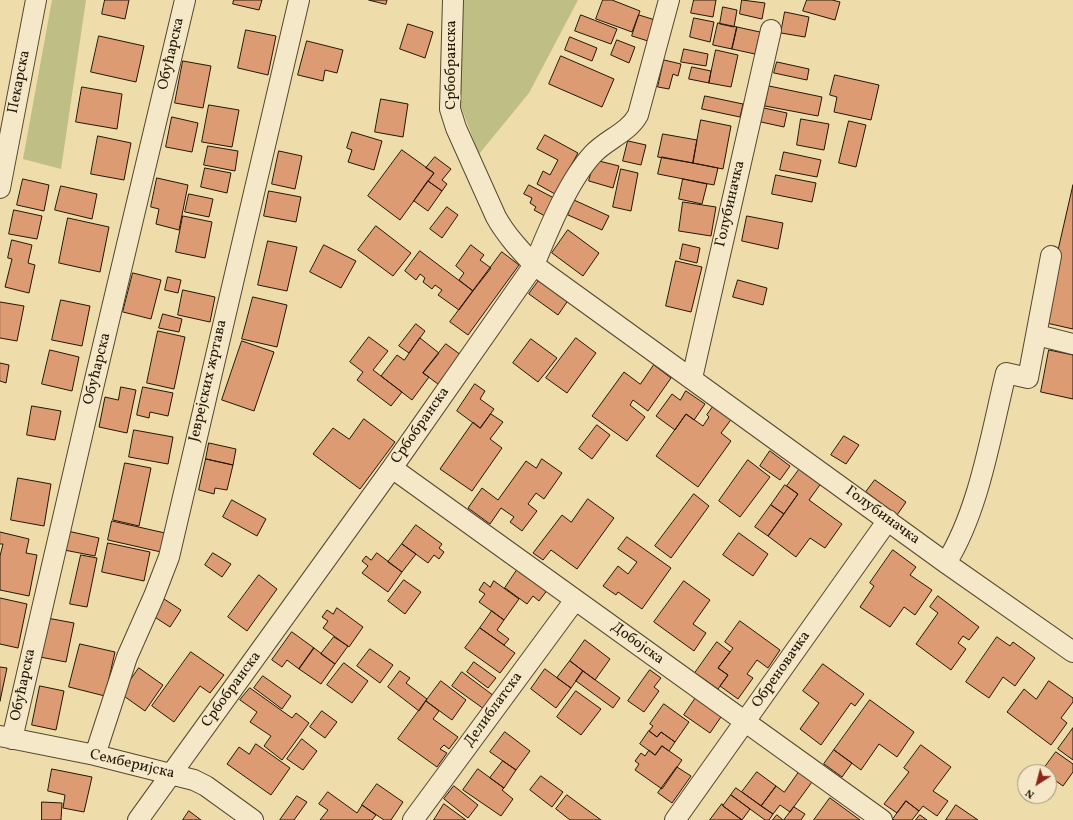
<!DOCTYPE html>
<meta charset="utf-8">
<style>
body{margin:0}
#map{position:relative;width:1073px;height:820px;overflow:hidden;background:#eedcaa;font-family:Vollkorn,serif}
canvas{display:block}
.north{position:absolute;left:1017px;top:764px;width:40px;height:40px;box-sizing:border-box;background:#f4e8c8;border:1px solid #a1947a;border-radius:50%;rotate:216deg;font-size:11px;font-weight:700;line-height:16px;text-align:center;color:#241705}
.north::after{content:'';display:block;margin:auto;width:14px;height:18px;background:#8f2418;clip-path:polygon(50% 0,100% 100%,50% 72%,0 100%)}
</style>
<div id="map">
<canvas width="1073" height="820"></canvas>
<div class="north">N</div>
</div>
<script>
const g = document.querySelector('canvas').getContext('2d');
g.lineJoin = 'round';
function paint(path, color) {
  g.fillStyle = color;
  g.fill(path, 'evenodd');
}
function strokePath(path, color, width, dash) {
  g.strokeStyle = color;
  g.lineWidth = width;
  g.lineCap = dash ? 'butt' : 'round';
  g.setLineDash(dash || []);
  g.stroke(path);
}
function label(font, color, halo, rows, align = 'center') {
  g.font = font + ' Vollkorn,serif';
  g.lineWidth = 3;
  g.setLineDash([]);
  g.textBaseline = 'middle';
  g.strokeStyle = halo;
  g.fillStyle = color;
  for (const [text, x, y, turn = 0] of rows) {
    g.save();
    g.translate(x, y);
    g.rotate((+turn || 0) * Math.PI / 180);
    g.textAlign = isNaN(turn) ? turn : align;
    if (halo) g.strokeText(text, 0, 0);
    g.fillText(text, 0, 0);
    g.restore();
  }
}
paint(new Path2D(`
 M52 0H86L61 169 23 159Z
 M464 0H578L529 93 479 154 461 107V20Z`), '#bfbe84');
const building = new Path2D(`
 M105 0H129L125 19 102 14Z
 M234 0H262L259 10 233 4Z
 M369 0H387L386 4Z
 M603 0H612L640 11 632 32 596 19Z
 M694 0H716L713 17 691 13Z
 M742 0 765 3 762 19 740 14Z
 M807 0H832L840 2 835 20 803 11Z
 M723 7 737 10 734 27 720 24Z
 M785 12 809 17 805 37 781 33Z
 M581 15 617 29 611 44 575 31Z
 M639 15 655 20 648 41 632 36Z
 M694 18 714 22 710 42 690 37Z
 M718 23 737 27 732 49 713 45Z
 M408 24 433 32 425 58 400 49Z
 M737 27 760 32 755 54 732 49Z
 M246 30 276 36 268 75 238 68Z
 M99 36 144 46 136 82 91 72Z
 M570 37 597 48 592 61 565 50Z
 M617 40 635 47 629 63 611 55Z
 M307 41 343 50 337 73 325 70 323 81 298 75Z
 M684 49 708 54 706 66 681 62Z
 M716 50 738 55 731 87 709 83Z
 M561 56 614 79 602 107 549 84Z
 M664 60 681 64 678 76 673 74 669 89 658 87Z
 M183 61 211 66 203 108 175 103Z
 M777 62 809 69 807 80 774 73Z
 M692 67 711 71 709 83 689 79Z
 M835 75 879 85 871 120 834 112 837 97 830 95Z
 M769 86 822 97 818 116 765 106Z
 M82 87 122 94 117 129 76 122Z
 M705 96 743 104 740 117 702 109Z
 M381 99 408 104 403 137 375 132Z
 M209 105 239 110 232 147 202 142Z
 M764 108 787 113 784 127 761 122Z
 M172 117 198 123 192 152 166 147Z
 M801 119 829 124 824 150 797 145Z
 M701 120 731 126 723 169 693 163Z
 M849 121 866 125 856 167 839 163Z
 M352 132 382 141 374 170 348 162 352 150 347 148Z
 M663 134 697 140 693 163 658 157Z
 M545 135 578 153 555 194 537 184 543 171 550 175 558 160 537 149Z
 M98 136 131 143 124 180 91 174Z
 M628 141 646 145 641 165 623 161Z
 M208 146 238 151 235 171 204 165Z
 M402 150 434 173 400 220 368 196Z
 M279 151 302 156 295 189 272 184Z
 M784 152 821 160 817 177 780 170Z
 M435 157 451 169 442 180 447 184 442 191 428 181 434 173 426 168Z
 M662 157 718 168 714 185 658 174Z
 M595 160 619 166 613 188 589 181Z
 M205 168 231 173 227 193 201 187Z
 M621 169 638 173 631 211 613 207Z
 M776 175 816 183 812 202 772 194Z
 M157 178 188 185 179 230 156 224 159 209 151 207Z
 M23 179 49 185 44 211 17 205Z
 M683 179 707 184 702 204 679 199Z
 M428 181 442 191 428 211 414 201Z
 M529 185 554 198 545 216 534 210 536 207 530 203 532 198 524 194Z
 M1073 185V329L1042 322Z
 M61 186 97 194 92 219 55 210Z
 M269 191 301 197 296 222 264 216Z
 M189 194 213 199 209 217 185 212Z
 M574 200 609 216 602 230 568 215Z
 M683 202 716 207 711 236 679 231Z
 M447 207 458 215 442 238 430 229Z
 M14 210 42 216 37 239 9 234Z
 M183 216 212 222 205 258 176 252Z
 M747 216 783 223 778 249 742 241Z
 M68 218 109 227 100 272 59 263Z
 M376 226 411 253 393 276 358 250Z
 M568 230 599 253 583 276 552 253Z
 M12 240 32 245 28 263 35 265 29 293 5 287 12 259 8 258Z
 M268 241 297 247 287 291 258 285Z
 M683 244 700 248 697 263 680 259Z
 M324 245 356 261 341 288 310 272Z
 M471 245 484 255 480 260 491 268 473 291 459 280 464 273 456 266Z
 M420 251 473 291 459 310 438 295 442 290 435 285 432 289 423 282 425 278 420 274 416 280 405 271Z
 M502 252 519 265 468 335 450 322Z
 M676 261 702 267 691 312 666 306Z
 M133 273 161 280 151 319 123 312Z
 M168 277 181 280 178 293 165 290Z
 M540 279 569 299 558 315 529 294Z
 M738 280 767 288 763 305 733 297Z
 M183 290 215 297 210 322 178 315Z
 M253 297 287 305 277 347 242 339Z
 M61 300 90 306 82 346 52 340Z
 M0 302 24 306 17 341 0 338Z
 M163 314 182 319 179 332 159 328Z
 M416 324 425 331 409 353 399 346Z
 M158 331 185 337 174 389 147 383Z
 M369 337 388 351 373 370 402 392 391 406 357 380 363 372 350 362Z
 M420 338 439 353 423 373 429 377 412 400 381 376 397 355 404 360Z
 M576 338 596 353 567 393 546 378Z
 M531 339 557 358 538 382 513 363Z
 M242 341 274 352 254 411 222 400Z
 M446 344 461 355 438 384 423 373Z
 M50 350 79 357 72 391 42 384Z
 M1049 350 1073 355V399L1041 392Z
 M0 363 9 365 6 383 0 381Z
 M654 365 671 378 648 411 633 400 630 405 645 417 627 441 592 416 624 372 640 384Z
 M475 384 485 391 480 399 494 409 480 428 457 411Z
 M121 387 136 390 127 433 99 427 105 397 118 400Z
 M143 387 173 393 168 416 150 412 149 418 137 415Z
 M686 391 705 404 694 420 686 414 675 430 656 416 672 394 680 400Z
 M715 404 733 417 721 433 731 441 698 487 656 456 686 414 703 426 709 417 707 415Z
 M32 406 61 411 55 440 27 435Z
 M491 414 503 422 490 439 502 448 472 491 440 469 473 422 480 428Z
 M364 419 395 442 360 489 313 454 333 428 349 439Z
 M597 425 610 435 592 459 579 449Z
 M134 430 173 437 168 464 129 457Z
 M844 436 859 445 846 464 831 455Z
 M209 443 236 449 233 465 206 459Z
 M770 451 790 466 780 480 760 466Z
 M206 459 233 465 227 490 215 488 214 494 199 490Z
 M542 459 562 473 544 499 536 493 528 504 537 511 522 531 510 522 514 517 501 508 490 524 468 508 482 488 498 500 526 461 536 468Z
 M748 460 770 477 740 517 719 501Z
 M125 463 151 468 139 526 113 520Z
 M801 467 822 482 809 500 842 524 825 548 810 538 796 557 768 536 798 494 787 486Z
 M18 478 51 484 44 526 11 520Z
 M875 480 906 502 897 515 866 492Z
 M785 485 798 494 784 514 771 505Z
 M694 494 709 506 671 558 655 546Z
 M588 499 614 518 577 569 551 550 543 560 533 553 562 515 571 522Z
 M232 500 266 519 257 536 223 517Z
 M771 505 784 514 768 536 755 527Z
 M112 521 165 533 161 552 108 540Z
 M416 525 442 544 439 548 444 552 439 559 434 555 428 563 402 544Z
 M63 530 99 538 95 556 59 549Z
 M0 532 29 539 26 553 37 555 29 596 0 590V556L3 544H0Z
 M739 533 768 554 753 576 723 555Z
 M627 537 671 568 642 609 618 592 616 595 603 586 618 566 628 574 637 562 618 549Z
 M108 543 150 552 144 581 102 572Z
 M402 544 416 554 402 572 388 562Z
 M893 550 916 567 910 575 932 590 915 615 904 607 890 627 860 607 874 586 870 583Z
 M213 553 231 564 222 577 205 565Z
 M377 553 402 572 388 592 362 573 368 566 362 561 366 556 371 560Z
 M81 555 97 558 87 607 70 604Z
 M519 567 548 589 539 601 533 596 527 604 505 588Z
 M259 575 277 589 247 631 228 617Z
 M404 580 421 592 405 614 388 601Z
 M494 581 519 599 504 620 479 602 485 594 479 590 484 582 490 587Z
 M684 581 710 600 693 624 706 633 694 651 654 622Z
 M938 596 979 627 969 640 963 636 958 643 966 649 951 670 916 644 938 613 930 607Z
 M161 597 181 610 170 627 150 614Z
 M0 598 27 604 18 648 0 644Z
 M337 608 363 627 349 647 323 628 328 621 322 617 327 610 333 614Z
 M492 611 504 620 497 630 509 639 504 645 480 628Z
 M47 618 74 623 66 662 40 657Z
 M740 621 780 650 768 668 757 660 747 674 753 678 738 699 720 686 728 675 718 668 733 648 725 642Z
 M480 628 515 653 500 673 465 648Z
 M292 632 314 648 299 669 287 660 282 667 272 660Z
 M334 637 348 646 335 664 321 654Z
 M997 637 1010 646 1013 642 1035 658 1015 686 1003 677 989 698 966 682Z
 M585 640 610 659 595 680 570 661Z
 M717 642 730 652 718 668 728 675 718 689 695 673Z
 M80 644 115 652 105 696 69 687Z
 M314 648 335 664 321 684 299 669Z
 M370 649 393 665 380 683 357 666Z
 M191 652 224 675 210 693 200 686 174 722 152 706Z
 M570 661 583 671 571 688 557 678Z
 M474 662 496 678 488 688 467 672Z
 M344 663 368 681 352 703 327 685Z
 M823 664 864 694 855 706 851 703 821 745 800 729 819 703 803 691Z
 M0 667 7 668 0 701Z
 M139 668 163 685 145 711 121 694Z
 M545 669 571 688 556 708 531 689Z
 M650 670 661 678 654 687 659 691 644 712 628 701Z
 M400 671 410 678 406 683 427 699 419 711 388 687Z
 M583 671 620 698 613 708 576 681Z
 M462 672 494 696 484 709 452 686Z
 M263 676 291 696 282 709 254 688Z
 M441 681 466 700 452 720 426 701Z
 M1049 681 1073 698V702L1061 718 1067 723 1051 745 1007 712 1024 689 1036 699Z
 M40 686 64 691 56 730 32 725Z
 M250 688 292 718 296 713 309 723 282 760 264 746 271 736 250 722 257 712 240 700Z
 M576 691 601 709 581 735 557 717Z
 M697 696 723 714 710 733 684 715Z
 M870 700 914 732 897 757 879 744 861 770 834 750Z
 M426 701 439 711 433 719 458 737 449 749 444 745 440 749 447 753 437 767 398 739Z
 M664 704 689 722 675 742 661 732 657 737 649 731 653 726 650 724Z
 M322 711 337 722 325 738 310 727Z
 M1073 728V760L1058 749Z
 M649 731 657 737 661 732 675 742 669 751 662 746 655 755 640 744Z
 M505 732 530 751 516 770 490 752Z
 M302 739 317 751 303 770 287 759Z
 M256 744 290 768 271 795 227 764 239 747 249 754Z
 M921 745 951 767 933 791 948 801 937 816 923 806 919 811 906 801 897 813 884 804 909 772 904 768Z
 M662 746 682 760 662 789 635 770 639 764 635 761 641 753 645 756 649 750 655 755Z
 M834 750 852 763 842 777 824 764Z
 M1056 752 1073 764V772L1063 786 1049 776V772L1042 771Z
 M503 761 516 770 504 788 490 778Z
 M677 767 691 776 672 803 658 793Z
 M52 769 92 777 84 812 63 808 65 795 48 791Z
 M478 769 504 788 502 790 513 799 501 816 463 790Z
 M757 772 776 786 761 806 742 792Z
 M799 772 812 782 790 812 780 805 773 814 761 806 776 786 784 792Z
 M541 776 563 792 552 807 530 790Z
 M377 784 403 802 391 820H384L362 805Z
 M454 786 478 805 468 818 444 799Z
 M736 788 773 814 769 820H765L731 795Z
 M328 792 357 813 362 805 376 815 372 820H320L328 810 319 804Z
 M567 795 601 820H570L556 809Z
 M731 795 750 809 742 820 723 806Z
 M297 796 307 802 294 820H280Z
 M830 798 860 820H814Z
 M906 801 919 811 912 820H894L893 819Z
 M42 802 62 803 61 820H42Z
 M444 804 466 820H434Z
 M722 804 723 806 742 820H710Z
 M956 805 978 820H946Z
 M794 807 805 814 801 820H784Z
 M189 811 201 820H183Z
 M777 815 783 820H773Z
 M920 815 927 820H916Z`);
paint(building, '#dd9b73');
strokePath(building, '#241705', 1);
const minor = new Path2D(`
 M453 0 450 109 456 128 496 217C506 235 520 250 534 265L946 563 1073 652
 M0 188 36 0
 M1037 335 1073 344
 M692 378 771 30
 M392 468 882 820
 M946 563C979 511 991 434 1006 373L1028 378 1051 256
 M0 736 95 755 194 780 206 786 253 820
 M12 739 93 388 185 0
 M95 755 127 657 154 596 169 557 299 0
 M138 820 392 468 534 265C548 231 568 181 593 154 607 139 628 133 638 115L669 0
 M413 820 575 600
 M675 820 888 520`);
strokePath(minor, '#56482e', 22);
strokePath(minor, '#f4e8c8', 20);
label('15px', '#241705', '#f4e8c8', [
 ["Обућарска",172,54,-77],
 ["Србобранска",452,65,-90],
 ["Пекарска",20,82,-79],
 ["Голубиначка",731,204,-77],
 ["Обућарска",98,369,-76],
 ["Јеврејских жртава",209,381,-77],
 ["Србобранска",421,426,-55],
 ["Голубиначка",882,516,36],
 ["Добојска",637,644,36],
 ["Обреновачка",782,670,-55],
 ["Обућарска",24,685,-78],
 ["Србобранска",232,690,-54],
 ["Делиблатска",494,710,-54],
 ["Семберијска",132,765,13]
]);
</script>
